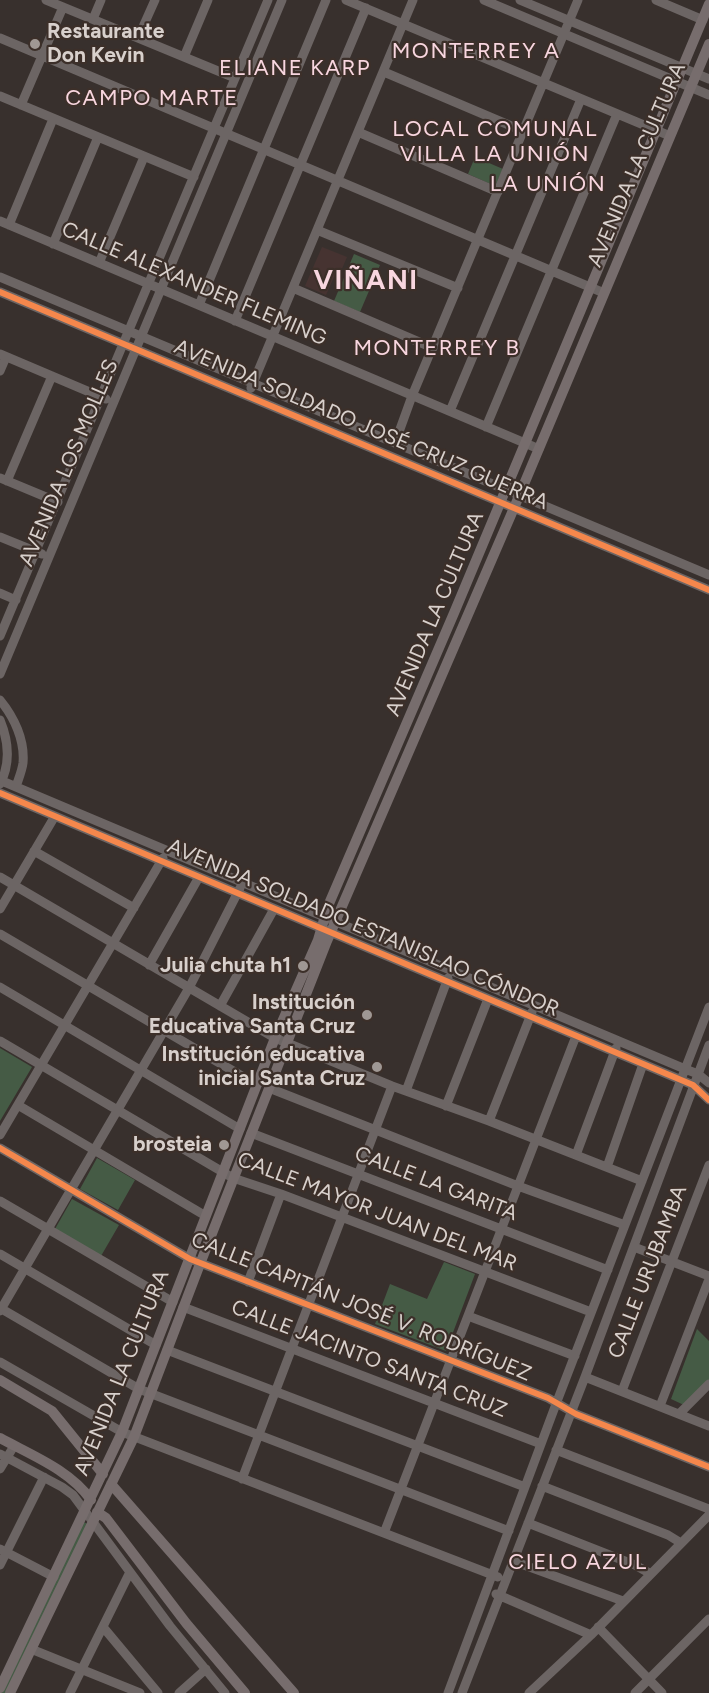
<!DOCTYPE html>
<meta charset="utf-8">
<style>
body{margin:0}
canvas{display:block;background:#38302d}
</style>
<canvas width="709" height="1693"></canvas>
<script>
const g = document.querySelector('canvas').getContext('2d');
g.lineJoin = 'round';
function paint(path, color) {
  g.fillStyle = color;
  g.fill(path, 'evenodd');
}
function strokePath(path, color, width, dash) {
  g.strokeStyle = color;
  g.lineWidth = width;
  g.lineCap = dash ? 'butt' : 'round';
  g.setLineDash(dash || []);
  g.stroke(path);
}
function label(font, color, halo, rows, align = 'center') {
  g.font = font + ' Figtree,sans-serif';
  g.lineWidth = 4.5;
  g.setLineDash([]);
  g.textBaseline = 'middle';
  g.strokeStyle = halo;
  g.fillStyle = color;
  for (const [text, x, y, turn = 0] of rows) {
    g.save();
    g.translate(x, y);
    g.rotate((+turn || 0) * Math.PI / 180);
    g.textAlign = isNaN(turn) ? turn : align;
    if (halo) g.strokeText(text, 0, 0);
    g.fillText(text, 0, 0);
    g.restore();
  }
}
paint(new Path2D(`
 M322 247 347 257 338 278 334 277 326 295 305 286Z`), '#463331');
paint(new Path2D(`
 M475 157 503 169 495 186 468 174Z
 M354 254 380 265 360 312 334 301Z
 M0 1048 32 1067 0 1121Z
 M97 1158 135 1180 118 1210 80 1189Z
 M72 1199 119 1225 101 1256 55 1229Z
 M444 1262 475 1274 446 1351 375 1324 390 1284 427 1299Z
 M697 1329 709 1341V1380L684 1405 671 1399Z
 M83 1522 88 1524 7 1693H1Z`), '#455b45');
strokePath(new Path2D(`
 M46 0 235 78
 M346 0 670 136
 M484 0 709 95
 M520 0 709 79
 M656 0 703 20
 M93 19 101 0
 M0 38 604 293
 M138 38 155 0
 M184 57 208 0
 M384 72 523 131
 M0 96 194 177
 M21 105 63 7
 M358 132 498 192
 M0 221 539 449
 M9 225 53 119
 M317 230 458 288
 M53 244 98 137
 M99 263 144 157
 M0 277 709 575
 M293 288 433 348
 M0 292 709 590
 M199 305 326 0
 M235 321 366 8
 M0 354 106 399
 M0 371 6 357
 M251 388 413 0
 M450 411 581 99
 M486 427 617 114
 M395 443 412 396 578 0
 M0 478 58 502
 M7 481 52 376
 M0 537 42 554
 M0 593 16 600
 M0 636 268 0
 M0 674 282 0
 M0 700C14 717 25 740 23 763 22 771 18 780 16 787
 M0 720C9 742 11 763 0 784
 M2 781 685 1069 698 1074 709 1083
 M0 793 693 1085 709 1100
 M34 851 134 908
 M0 877 275 1038 392 1086 489 1121 642 1181
 M0 909 55 816
 M0 934 257 1085
 M149 965 199 877
 M0 987 240 1129
 M220 1006 274 909
 M0 1041 233 1178 281 1194 591 1312
 M269 1088 518 1186 625 1225
 M406 1091 448 978
 M18 1105 206 1216
 M446 1106 488 999
 M489 1121 532 1012
 M251 1133 608 1270
 M0 1135 163 858
 M0 1148 190 1259 548 1398 576 1414 709 1467
 M576 1155 616 1048
 M607 1167 643 1064
 M0 1201 173 1302
 M634 1247 709 1276
 M0 1254 156 1345
 M248 1282 281 1194
 M183 1307 541 1444
 M0 1308 139 1389 509 1531
 M0 1311 189 988 240 888
 M468 1316 575 1356
 M167 1350 525 1487
 M0 1362 122 1432 498 1577
 M585 1377 709 1426
 M622 1391 709 1165
 M660 1406 709 1279
 M679 1414 709 1384
 M556 1450 709 1509
 M0 1454 62 1487 73 1495 170 1626 225 1693
 M0 1469 14 1446
 M242 1479 392 1086
 M542 1486 668 1535 681 1543
 M528 1523 635 1565 651 1574
 M384 1533 576 1036
 M0 1549 54 1577
 M513 1561 623 1601
 M0 1565 44 1477
 M496 1594 591 1635
 M103 1627 158 1693
 M598 1627 662 1693
 M31 1649 140 1693
 M70 1693 130 1572
 M179 1693 206 1669
 M448 1693 556 1404 709 1007
 M462 1693 585 1377 709 1045
 M529 1693 591 1635 709 1515
 M635 1693 709 1619`), '#6c6564', 9);
strokePath(new Path2D(`
 M0 1380 52 1411 103 1474
 M0 1438C31 1455 70 1470 91 1500
 M111 1484 294 1693
 M97 1512 106 1518 186 1623 245 1693
 M0 1688 122 1432 275 1038 318 940 328 906 454 613 709 4
 M10 1693 134 1437 200 1264 327 941 514 508 709 44`), '#776d6d', 10);
strokePath(new Path2D(`
 M0 292 709 590
 M0 793 693 1085 709 1100
 M0 1148 190 1259 548 1398 576 1414 709 1467`), '#f5874c', 6);
for (const [x, y, r, color] of [
 [35,44,6,"#a09894"],
 [303,966,6,"#a09894"],
 [367,1015,6,"#a09894"],
 [377,1067,6,"#a09894"],
 [224,1145,6,"#a09894"]
]) {
  const dot = new Path2D();
  dot.arc(x, y, r, 0, 2 * Math.PI);
  g.fillStyle = color;
  g.fill(dot);
  strokePath(dot, '#3c2f29', 2);
}
label('bold 21px', '#d8d0cc', '#3c2f29', [
 ["Restaurante",47,32,"left"],
 ["Don Kevin",47,56,"left"],
 ["Julia chuta h1",291,966],
 ["Institución",355,1003],
 ["Educativa Santa Cruz",355,1027],
 ["Institución educativa",365,1055],
 ["inicial Santa Cruz",365,1079],
 ["brosteia",212,1145]
], 'right');
label('21px', '#d8d0cc', '#3c2f29', [
 ["AVENIDA LA CULTURA",637,165,-67],
 ["CALLE ALEXANDER FLEMING",194,284,23],
 ["AVENIDA SOLDADO JOSÉ CRUZ GUERRA",361,425,23],
 ["AVENIDA LOS MOLLES",69,463,-67],
 ["AVENIDA LA CULTURA",435,614,-67],
 ["AVENIDA SOLDADO ESTANISLAO CÓNDOR",363,928,23],
 ["CALLE LA GARITA",436,1184,21],
 ["CALLE MAYOR JUAN DEL MAR",377,1212,21],
 ["CALLE URUBAMBA",648,1272,-69],
 ["CALLE CAPITÁN JOSÉ V. RODRÍGUEZ",361,1307,22],
 ["CALLE JACINTO SANTA CRUZ",369,1359,21],
 ["AVENIDA LA CULTURA",122,1373,-68]
]);
g.letterSpacing = '1.5px';
label('22px', '#f8d6df', '#3c2f29', [
 ["MONTERREY A",476,52],
 ["ELIANE KARP",295,69],
 ["CAMPO MARTE",152,99],
 ["LOCAL COMUNAL",495,130],
 ["VILLA LA UNIÓN",495,155],
 ["LA UNIÓN",548,185],
 ["MONTERREY B",437,349],
 ["CIELO AZUL",578,1563]
]);
g.letterSpacing = '0px';
g.letterSpacing = '1.5px';
label('bold 27px', '#f8d6df', '#3c2f29', [
 ["VIÑANI",366,281]
]);
g.letterSpacing = '0px';
</script>
